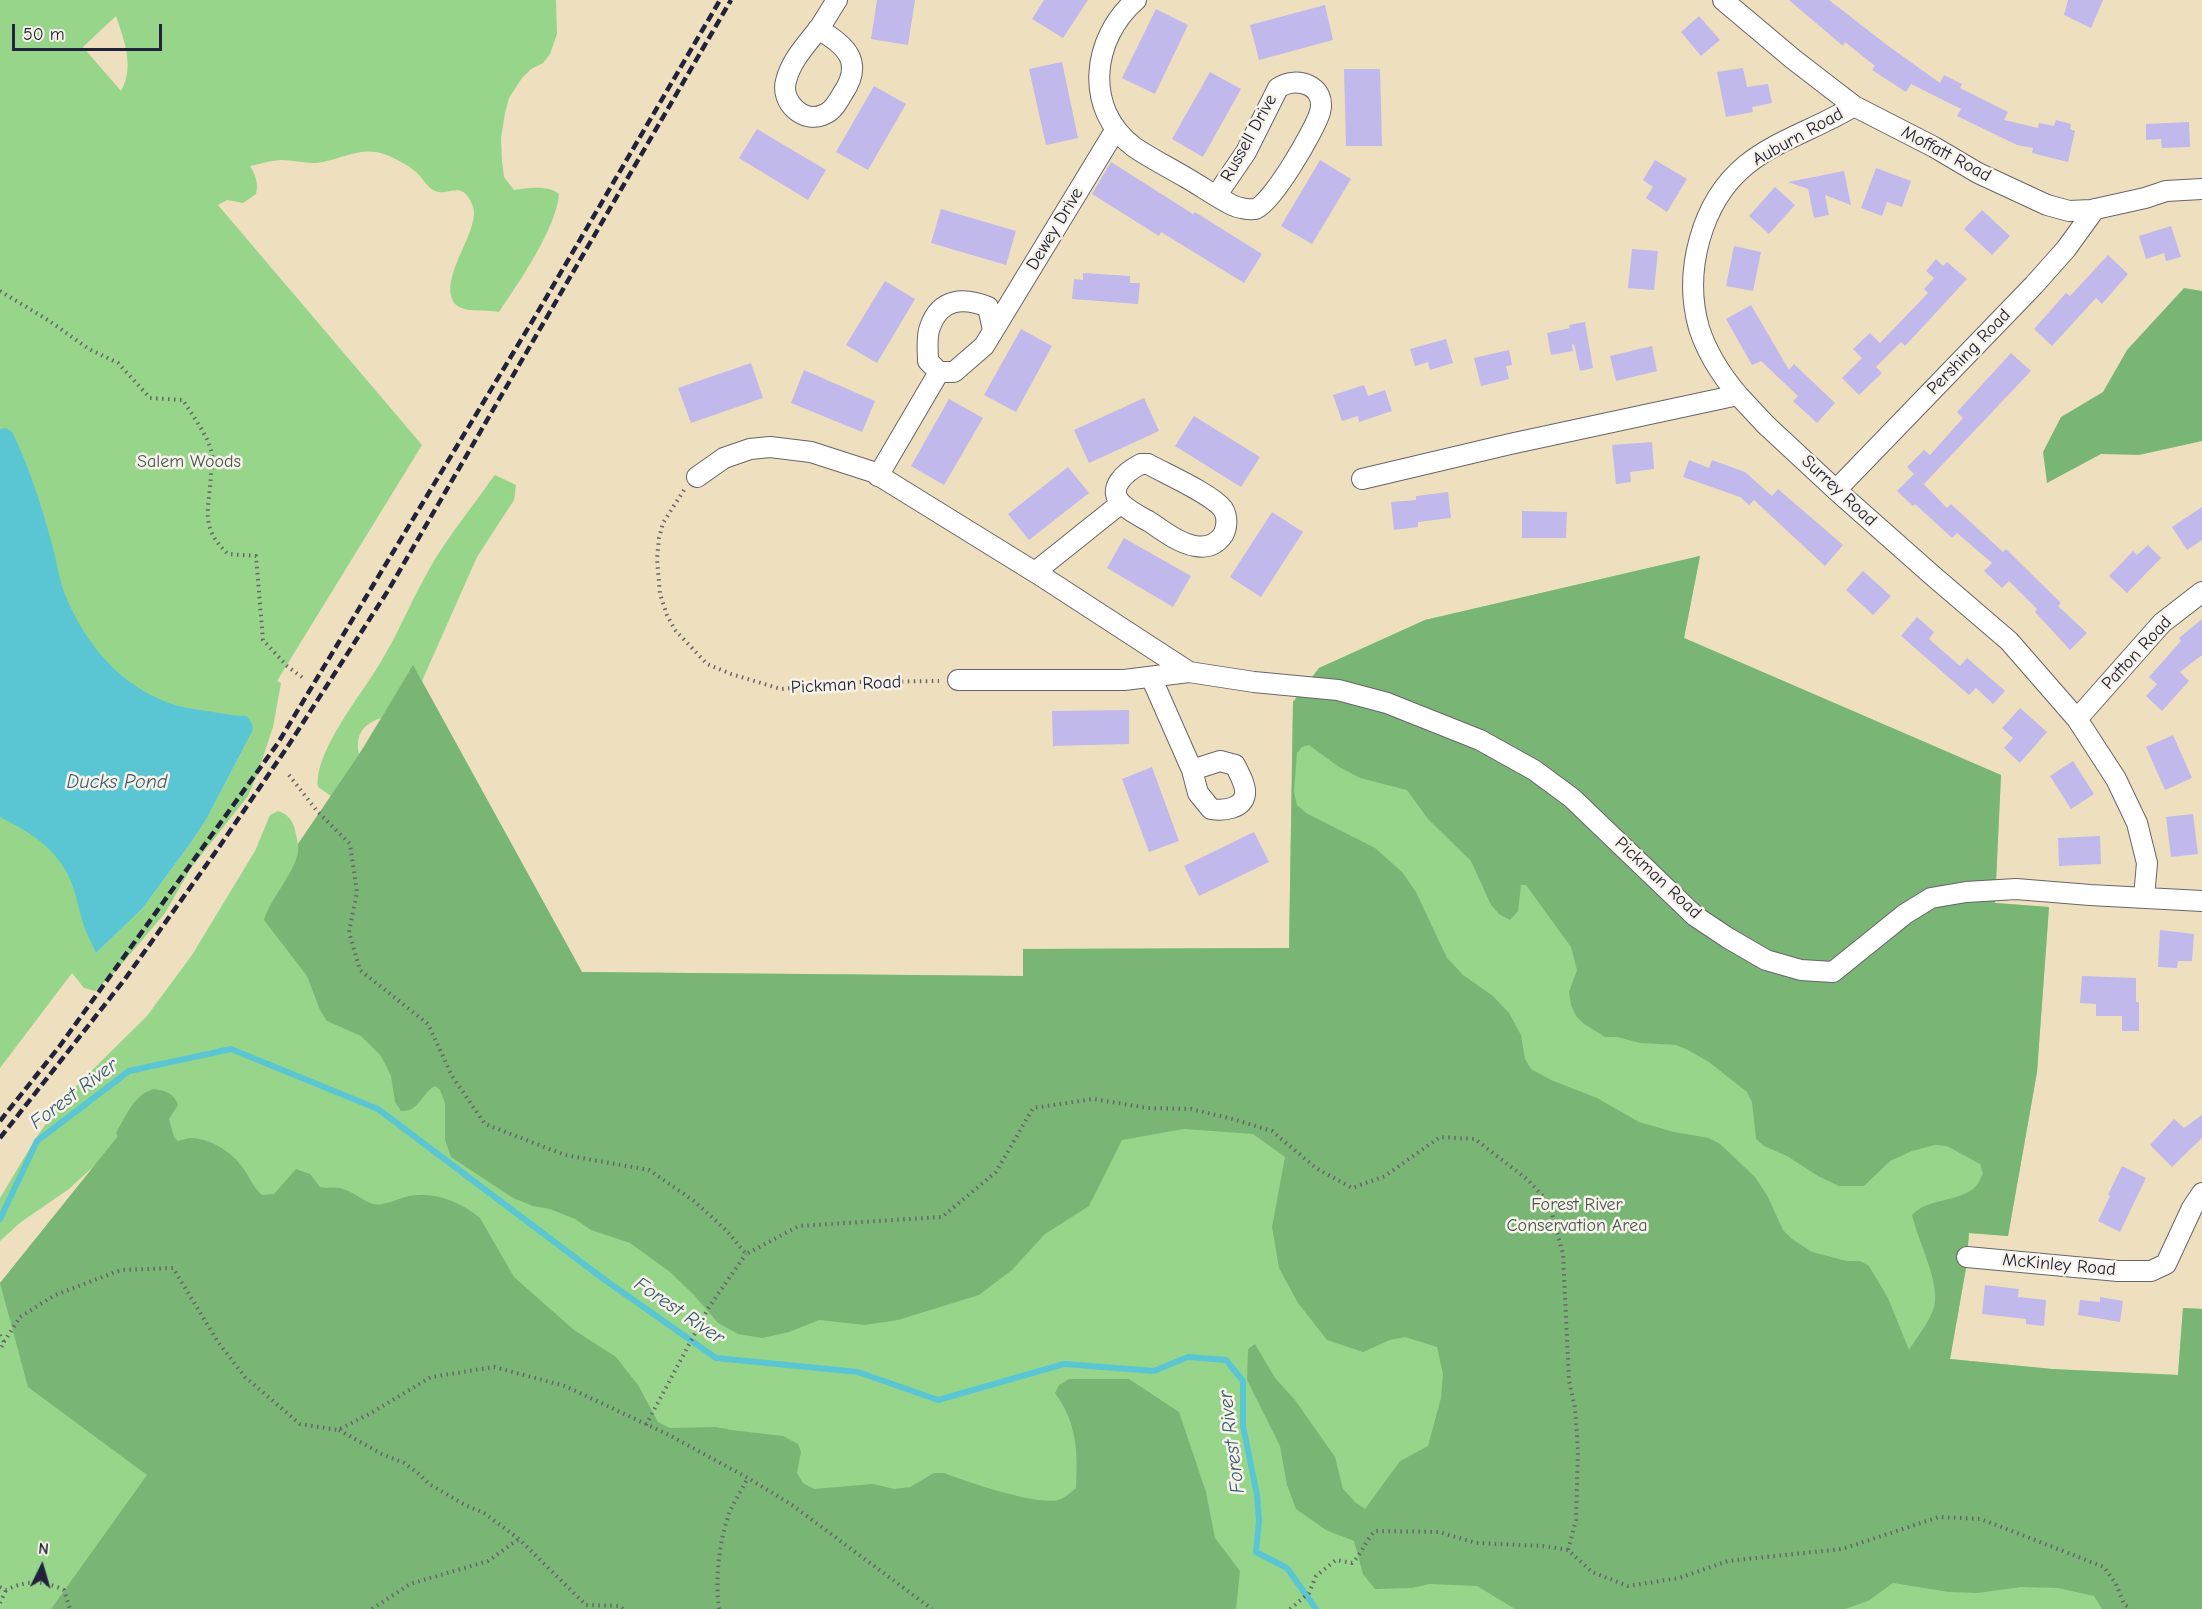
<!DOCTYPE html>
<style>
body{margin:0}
#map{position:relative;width:2202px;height:1609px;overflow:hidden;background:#eee0bf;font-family:"Comic Neue",sans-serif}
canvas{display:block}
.north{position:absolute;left:12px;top:1537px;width:60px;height:60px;-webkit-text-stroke:4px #f7f3e8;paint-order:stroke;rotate:5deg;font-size:16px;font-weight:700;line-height:24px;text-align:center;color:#22223b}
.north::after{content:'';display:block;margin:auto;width:21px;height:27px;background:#22223b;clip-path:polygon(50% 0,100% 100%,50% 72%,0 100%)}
.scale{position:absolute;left:12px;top:24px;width:150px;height:27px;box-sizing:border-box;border:3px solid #22223b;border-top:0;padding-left:8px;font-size:18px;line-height:21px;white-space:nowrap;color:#22223b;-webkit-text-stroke:4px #f7f3e8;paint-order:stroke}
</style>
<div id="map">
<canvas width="2202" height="1609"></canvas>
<div class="north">N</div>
<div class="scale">50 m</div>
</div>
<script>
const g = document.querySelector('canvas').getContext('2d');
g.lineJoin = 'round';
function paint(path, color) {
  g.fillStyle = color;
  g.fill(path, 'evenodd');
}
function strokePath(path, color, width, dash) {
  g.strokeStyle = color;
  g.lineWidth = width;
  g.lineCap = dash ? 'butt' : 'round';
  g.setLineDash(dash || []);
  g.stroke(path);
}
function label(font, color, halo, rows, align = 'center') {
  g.font = font + ' "Comic Neue",sans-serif';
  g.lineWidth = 5;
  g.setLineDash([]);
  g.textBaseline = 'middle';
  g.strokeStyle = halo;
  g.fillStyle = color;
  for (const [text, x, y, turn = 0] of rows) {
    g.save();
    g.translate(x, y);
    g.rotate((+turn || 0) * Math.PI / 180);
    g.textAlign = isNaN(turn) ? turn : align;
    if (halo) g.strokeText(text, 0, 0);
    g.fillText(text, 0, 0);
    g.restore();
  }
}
paint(new Path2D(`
 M0 0H556L557 34 550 54 543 63 531 69 522 78 509 98 505 113 501 138 502 161 504 177 514 190C527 188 548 185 559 194 556 229 519 282 499 312 486 309 459 314 453 301 441 278 473 239 474 214 474 208 472 202 468 197 459 183 447 196 435 191 427 188 423 178 416 172 408 165 398 160 389 156 365 145 346 157 323 162 310 165 295 160 282 160 272 160 261 164 250 166 255 174 259 184 256 194L243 203 227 200 218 205 422 445 277 681 281 683 273 727 257 775 248 796 191 868 165 913 114 973 95 991 84 988 72 973 0 1068ZM116 16C124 40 135 67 121 91L83 47ZM252 732 206 820 190 844 142 909 96 953Z
 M495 475 516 485 514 500 477 557 422 681 582 972 1023 976V949L1289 948 1293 702 1319 668 1425 620 1700 556 1684 638 2001 775 1995 903 2049 907 2037 1072 2008 1236 1969 1233 1966 1268 1950 1359 2052 1369 2178 1375 2183 1308 2202 1309V1609H0V1283L95 1165 69 1189 21 1222 0 1241V1198L36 1138 64 1098 147 1016 192 955 255 851 270 815 278 811C294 816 295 829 298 844L331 796 318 787C314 750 365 691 383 658 399 632 410 603 425 577 439 550 458 525 476 501 483 492 488 483 495 475ZM381 718 359 754C355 735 363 724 381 718Z`), '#97d58a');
paint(new Path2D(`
 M2184 288 2202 291V441L2139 455 2101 454 2047 483 2043 452 2061 417 2103 392 2127 350Z
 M1700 556 1684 638 2001 775 1995 903 2049 907 2037 1072 2008 1236 1969 1233 1966 1268 1950 1359 2052 1369 2178 1375 2183 1308 2202 1309V1609H2102L2094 1596 2058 1588 2021 1587 1977 1593 1949 1592 1893 1583 1868 1601 1845 1609H1515L1477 1586 1430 1584 1412 1588 1375 1589 1363 1574 1354 1541 1326 1530 1296 1509 1287 1485 1280 1446 1247 1380 1248 1349 1255 1344 1275 1378 1295 1400 1335 1457 1343 1489 1355 1502 1365 1509 1400 1461 1428 1446 1441 1398 1443 1374 1437 1347 1405 1337 1390 1340 1363 1352 1327 1340 1298 1303 1279 1268 1272 1227 1285 1157 1253 1134 1184 1129 1122 1140 1089 1206 1045 1234 1012 1270 979 1295 898 1320 865 1325 819 1320 789 1332 762 1338 738 1334 718 1323 694 1295 670 1272 630 1243 591 1230 575 1219 550 1209 533 1206 513 1198 451 1157 445 1140V1103L440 1090 435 1086C421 1094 419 1112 401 1111L395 1102 391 1076 381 1056 361 1036 327 1021 320 1010 307 976 264 920C270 898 302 865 298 844L364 747 413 665 582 972 1023 976V949L1289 948 1293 702 1319 668 1425 620ZM1309 745 1339 767 1360 778 1407 790 1428 819 1471 861 1491 905 1499 914 1510 920 1518 911 1521 885H1526L1571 947 1577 970 1569 992 1571 1005 1576 1016 1584 1024 1605 1037H1617L1640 1043 1676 1045 1688 1050 1709 1062 1747 1092 1752 1102 1756 1139 1764 1146 1787 1156 1818 1176 1839 1186H1864L1890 1161 1912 1151 1935 1145 1947 1146 1980 1164 1983 1174C1981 1177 1979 1183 1976 1186 1959 1203 1929 1197 1912 1215 1917 1239 1943 1287 1933 1310 1928 1324 1917 1337 1909 1350L1888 1298 1869 1266 1860 1261H1847L1812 1252 1792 1239 1783 1230 1768 1197 1755 1177 1720 1144 1709 1138 1674 1132 1639 1122 1597 1098 1551 1080 1531 1069 1525 1059 1521 1035 1509 1013 1493 996 1463 975 1447 958 1416 892 1402 872 1375 848 1306 813 1297 805 1294 792 1297 753 1302 747Z
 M154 1089C166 1091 174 1093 178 1105L169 1119 174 1137 178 1141C182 1140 188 1138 192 1138 212 1139 233 1153 243 1168 250 1178 253 1187 262 1195L274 1194 296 1169 310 1174 320 1187C328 1189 336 1186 343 1189 354 1192 363 1201 373 1204 384 1206 395 1200 405 1197 432 1190 459 1201 480 1218L514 1277 574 1330 616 1357 638 1385 658 1422 670 1428 716 1427 731 1430 783 1436 798 1444 801 1452 797 1473 803 1483 814 1489 873 1484 894 1489 910 1487 934 1473H944C965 1481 1042 1508 1061 1499 1066 1497 1071 1492 1076 1488 1078 1452 1077 1423 1055 1393L1059 1385 1069 1379H1129L1179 1412 1206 1492 1215 1538 1240 1571 1236 1609H51L147 1475 28 1387 0 1283 118 1136 116 1133C126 1116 134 1094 154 1089Z`), '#79b676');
paint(new Path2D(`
 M6 428 12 432C28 463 44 513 53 548 57 563 59 578 64 592 84 643 121 688 175 705 185 708 196 709 207 711 221 713 233 716 247 716L253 726 252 732 206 820 190 844 142 909 96 953C92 943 86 933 83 923 79 911 77 898 73 887 61 851 32 833 0 817V429Z`), '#5ac6d4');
strokePath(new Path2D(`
 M0 1219 37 1141 129 1071 231 1049 378 1109 605 1280 716 1358 858 1372 938 1400 1064 1364 1154 1371 1188 1357 1226 1360 1243 1381V1426L1257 1495 1259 1521 1256 1552 1287 1568 1316 1609`), '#5ac6d4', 6);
paint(new Path2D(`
 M877 0H915L908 45 871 39Z
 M1044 0H1088L1063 38 1032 19Z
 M1789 0H1829L1887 45 1940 83 1944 75 1962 84 1960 88 2008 112 2004 120 2038 128 2039 123 2054 126 2056 120 2071 124 2070 129 2075 131 2068 162 2032 153 2033 148 2017 145 1957 116 1961 109 1911 84 1906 92 1872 70 1875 66 1845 42 1843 46Z
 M2068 0H2103L2091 28 2064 15Z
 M1325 5 1333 40 1259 60 1250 25Z
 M1156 9 1188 25 1155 94 1122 78Z
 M1699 16 1720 40 1701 56 1681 32Z
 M1062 62 1078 138 1046 145 1029 69Z
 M1743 68 1747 87 1768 84 1772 103 1752 107 1753 112 1726 117 1717 72Z
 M1344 69H1380L1382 146H1346Z
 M1210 72 1241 89 1203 157 1172 139Z
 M874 86 906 104 868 170 836 152Z
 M2189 122 2190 147 2162 148 2161 139 2146 140V124Z
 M757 129 826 170 808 200 739 158Z
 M1320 160 1351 179 1312 244 1281 226Z
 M1655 160 1687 179 1667 212 1646 198 1653 187 1643 180Z
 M1111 162 1193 214 1195 212 1262 254 1244 283 1161 232 1159 236 1092 194Z
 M1876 168 1911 181 1902 207 1887 202 1882 216 1861 208Z
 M1844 171 1851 205 1825 195 1829 215 1814 218 1808 189 1788 182Z
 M1775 187 1795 205 1769 234 1749 216Z
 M941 209 1016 231 1006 265 931 243Z
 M1982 210 2010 236 1992 255 1964 229Z
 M2171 226 2181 257 2166 261 2164 253 2146 259 2139 236Z
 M1734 246 1761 252 1753 291 1726 286Z
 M1632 249 1658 251 1654 290 1628 288Z
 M2108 255 2128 274 2102 304 2096 298 2052 346 2034 329 2066 293 2070 296Z
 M1936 259 1943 266 1947 262 1967 279 1905 346 1901 342 1876 367 1882 373 1859 395 1842 378 1862 358 1853 349 1870 333 1880 343 1928 293 1924 289 1934 278 1926 271Z
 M1083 273 1130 276V283H1140L1138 304 1072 299 1074 279 1083 280Z
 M885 281 915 299 877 363 846 345Z
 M1751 305 1789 370 1794 364 1835 403 1817 423 1793 401 1798 396 1761 361 1752 365 1726 319Z
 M1585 322 1593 368 1580 371 1574 344 1572 345 1573 351 1551 355 1547 333 1570 328 1569 325Z
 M1021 329 1052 346 1016 412 984 395Z
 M1446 339 1453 363 1430 370 1428 362 1415 366 1410 349Z
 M1652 346 1657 371 1616 381 1610 356Z
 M1509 350 1512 365 1506 366 1509 379 1481 386 1474 358Z
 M2011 353 2031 371 1924 484 1907 467 1924 450 1930 455 1963 418 1957 412Z
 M751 363 763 398 691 423 678 388Z
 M804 370 875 401 862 432 791 403Z
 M1364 385 1368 396 1385 390 1392 411 1359 422 1358 416 1342 421 1333 395Z
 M1144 398 1159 431 1089 463 1074 430Z
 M949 399 983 418 944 485 911 466Z
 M1194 416 1260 457 1241 487 1175 446Z
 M1652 442 1654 469 1630 472 1631 482 1616 484 1612 445Z
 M1689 460 1709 468 1712 460 1745 472 1772 496 1778 489 1843 545 1825 566 1754 500 1749 505 1740 497 1683 477Z
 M1068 467 1089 493 1029 540 1008 514Z
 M1914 474 1947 508 1951 504 2003 552 2006 549 2061 603 2058 606 2087 633 2070 650 2035 612 2037 609 2009 581 2002 588 1984 571 1992 563 1957 533 1952 538 1915 504 1913 506 1897 491Z
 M1448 492 1451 518 1418 522V527L1394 530 1391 502 1416 500V496Z
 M2202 507V540L2187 550 2172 527Z
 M1522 511 1567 512 1566 538H1522Z
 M1272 512 1303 532 1261 597 1230 577Z
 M1124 538 1191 576 1173 607 1107 568Z
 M2148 545 2161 558 2127 593 2109 576 2133 551 2137 555Z
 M1863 571 1891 596 1873 615 1846 590Z
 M1917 617 1934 632 1929 639 1960 666 1967 658 2005 691 1993 704 1976 688 1969 695 1901 636Z
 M2202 619V655L2180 672 2189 681 2162 711 2146 696 2157 684 2149 677 2181 641 2179 638Z
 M2020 708 2047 732 2020 763 2004 748 2013 738 2002 728Z
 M1129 710V744L1053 746 1052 711Z
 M2173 735 2192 778 2165 790 2146 747Z
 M2073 761 2094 794 2071 809 2050 776Z
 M1152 767 1179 841 1149 852 1122 779Z
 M2193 814 2198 854 2171 857 2166 817Z
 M1254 832 1269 862 1199 896 1184 866Z
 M2100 836 2101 864 2059 866 2058 838Z
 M2160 930 2194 934 2192 961H2178L2177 968 2158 967Z
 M2082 976 2136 978V1002H2139V1031H2122V1016H2096V1004L2080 1003Z
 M2202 1115V1138L2172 1167 2150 1145 2174 1119 2184 1128Z
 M2122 1166 2146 1178 2120 1232 2098 1221 2110 1196 2108 1195Z
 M1985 1285 2019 1289 2018 1297 2046 1300 2044 1326 2026 1324V1319L1982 1314Z
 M2100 1297 2123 1301 2120 1322 2078 1315 2080 1300 2100 1302Z`), '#c1b8ec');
const minor = new Path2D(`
 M1136 0C1092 38 1083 109 1134 147 1150 158 1168 167 1185 177 1201 186 1216 197 1232 205 1238 208 1249 210 1255 209 1270 207 1316 128 1320 112 1327 86 1297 75 1278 88L1246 152 1216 196
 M1723 0 1793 59 1854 106 1934 147 1978 173 2047 205 2069 211 2091 210 2145 198 2166 191 2202 189
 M818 29C846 45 864 62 843 93 839 100 833 111 825 114 804 125 780 102 786 81 791 60 807 44 820 27 826 18 831 9 837 0
 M939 372 928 361C928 351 926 337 930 327 940 298 964 297 988 307L993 330
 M1738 395C1722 376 1707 353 1699 328 1683 272 1701 202 1746 165 1778 139 1819 128 1854 106
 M1141 464H1148C1166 474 1212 494 1223 509 1228 517 1227 528 1223 535 1216 545 1206 548 1195 546 1179 543 1163 531 1150 522 1141 517 1131 512 1123 505 1104 489 1127 471 1141 464Z
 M878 476 939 372H954L984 346 1116 129
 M697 477 724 458 750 449 770 447 811 452 873 472 1046 579 1189 672
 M1362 479 1510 444 1738 395 1766 425 1836 490 1932 575 2009 641 2077 719 2116 779 2137 823 2147 863 2144 897
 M1836 490 2034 285 2066 249 2095 209
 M1035 572 1120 504
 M1151 677 1192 770 1198 793 1211 809C1223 811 1243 809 1245 794 1246 785 1239 773 1235 765L1220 761 1192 770
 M958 680H1124L1189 672 1254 682 1338 690 1387 703 1480 740 1534 770 1572 798 1695 916 1728 938 1766 960 1801 970 1833 972 1905 914 1931 898 1966 892 2016 889 2090 895 2202 901
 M2077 719 2162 623 2202 592
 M1967 1257 2118 1271H2151L2166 1264 2192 1208 2202 1193`);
strokePath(minor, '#696469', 22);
strokePath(new Path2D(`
 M0 291 48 320 89 349 118 363 150 398 183 400C193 417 208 435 212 454 213 459 212 467 211 472 210 508 198 526 228 554L256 556 263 640 287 666 303 678
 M684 490 663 523 659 538 657 559 660 594 667 615 675 630 707 664 731 674 781 689 858 682 939 681
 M289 775 317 811 350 844 357 892 349 932 360 970 428 1024 452 1076 485 1124 565 1155 649 1170 694 1201 727 1231 746 1254 799 1226 942 1217 996 1172 1033 1108 1093 1099 1148 1108 1191 1109 1233 1119 1272 1131 1316 1168 1352 1188 1385 1176 1440 1137 1475 1139 1528 1180 1549 1203 1563 1254 1569 1381 1575 1408 1578 1450 1576 1520 1568 1550
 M0 1335 4 1342 0 1350
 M4 1342 20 1317 55 1295 121 1270 173 1268 218 1342 245 1377 300 1424 338 1430 371 1413 431 1377 494 1367 565 1386 669 1435 748 1478 792 1505 932 1609
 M646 1425 709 1307 746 1254
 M339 1430 382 1454 404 1463 419 1474 429 1484 467 1506 484 1513 519 1539 586 1605 619 1606 623 1609
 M0 1587 6 1590C27 1580 43 1580 64 1590L70 1609
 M0 1603 6 1590
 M372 1609 410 1584 488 1561 519 1539
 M719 1609C715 1578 719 1541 730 1511 735 1500 742 1489 748 1478
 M1290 1609 1309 1593 1316 1576 1336 1560 1352 1563C1362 1554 1365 1541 1375 1531L1439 1532 1476 1543 1543 1546 1568 1550 1592 1572 1628 1586 1679 1578 1728 1561 1842 1549 1939 1517 1981 1519 2104 1567 2116 1584 2124 1604 2131 1609`), '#696469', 4, [1.5, 4.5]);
strokePath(minor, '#fff', 20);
strokePath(new Path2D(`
 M0 1121 59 1047 278 743 536 315 720 0
 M0 1138 125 979 217 850 288 746 389 589 731 0`), '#22223b', 4.5, [9, 4.5]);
label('18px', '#22223b', '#f7f3e8', [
 ["Auburn Road",1798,137,-29],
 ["Russell Drive",1249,138,-61],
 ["Moffatt Road",1946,154,28],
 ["Dewey Drive",1055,229,-59],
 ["Pershing Road",1969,352,-46],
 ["Surrey Road",1839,491,43],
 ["Patton Road",2137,653,-47],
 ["Pickman Road",846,685,-3],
 ["Pickman Road",1658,878,43],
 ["McKinley Road",2059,1265,5]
]);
label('18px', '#455853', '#f7f3e8', [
 ["Salem Woods",189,462],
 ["Forest River",1577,1205],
 ["Conservation Area",1577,1226]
]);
label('italic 20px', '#365b71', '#f7f3e8', [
 ["Ducks Pond",117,782],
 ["Forest River",74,1094,-37],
 ["Forest River",679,1311,34],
 ["Forest River",1232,1442,-97]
]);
</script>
